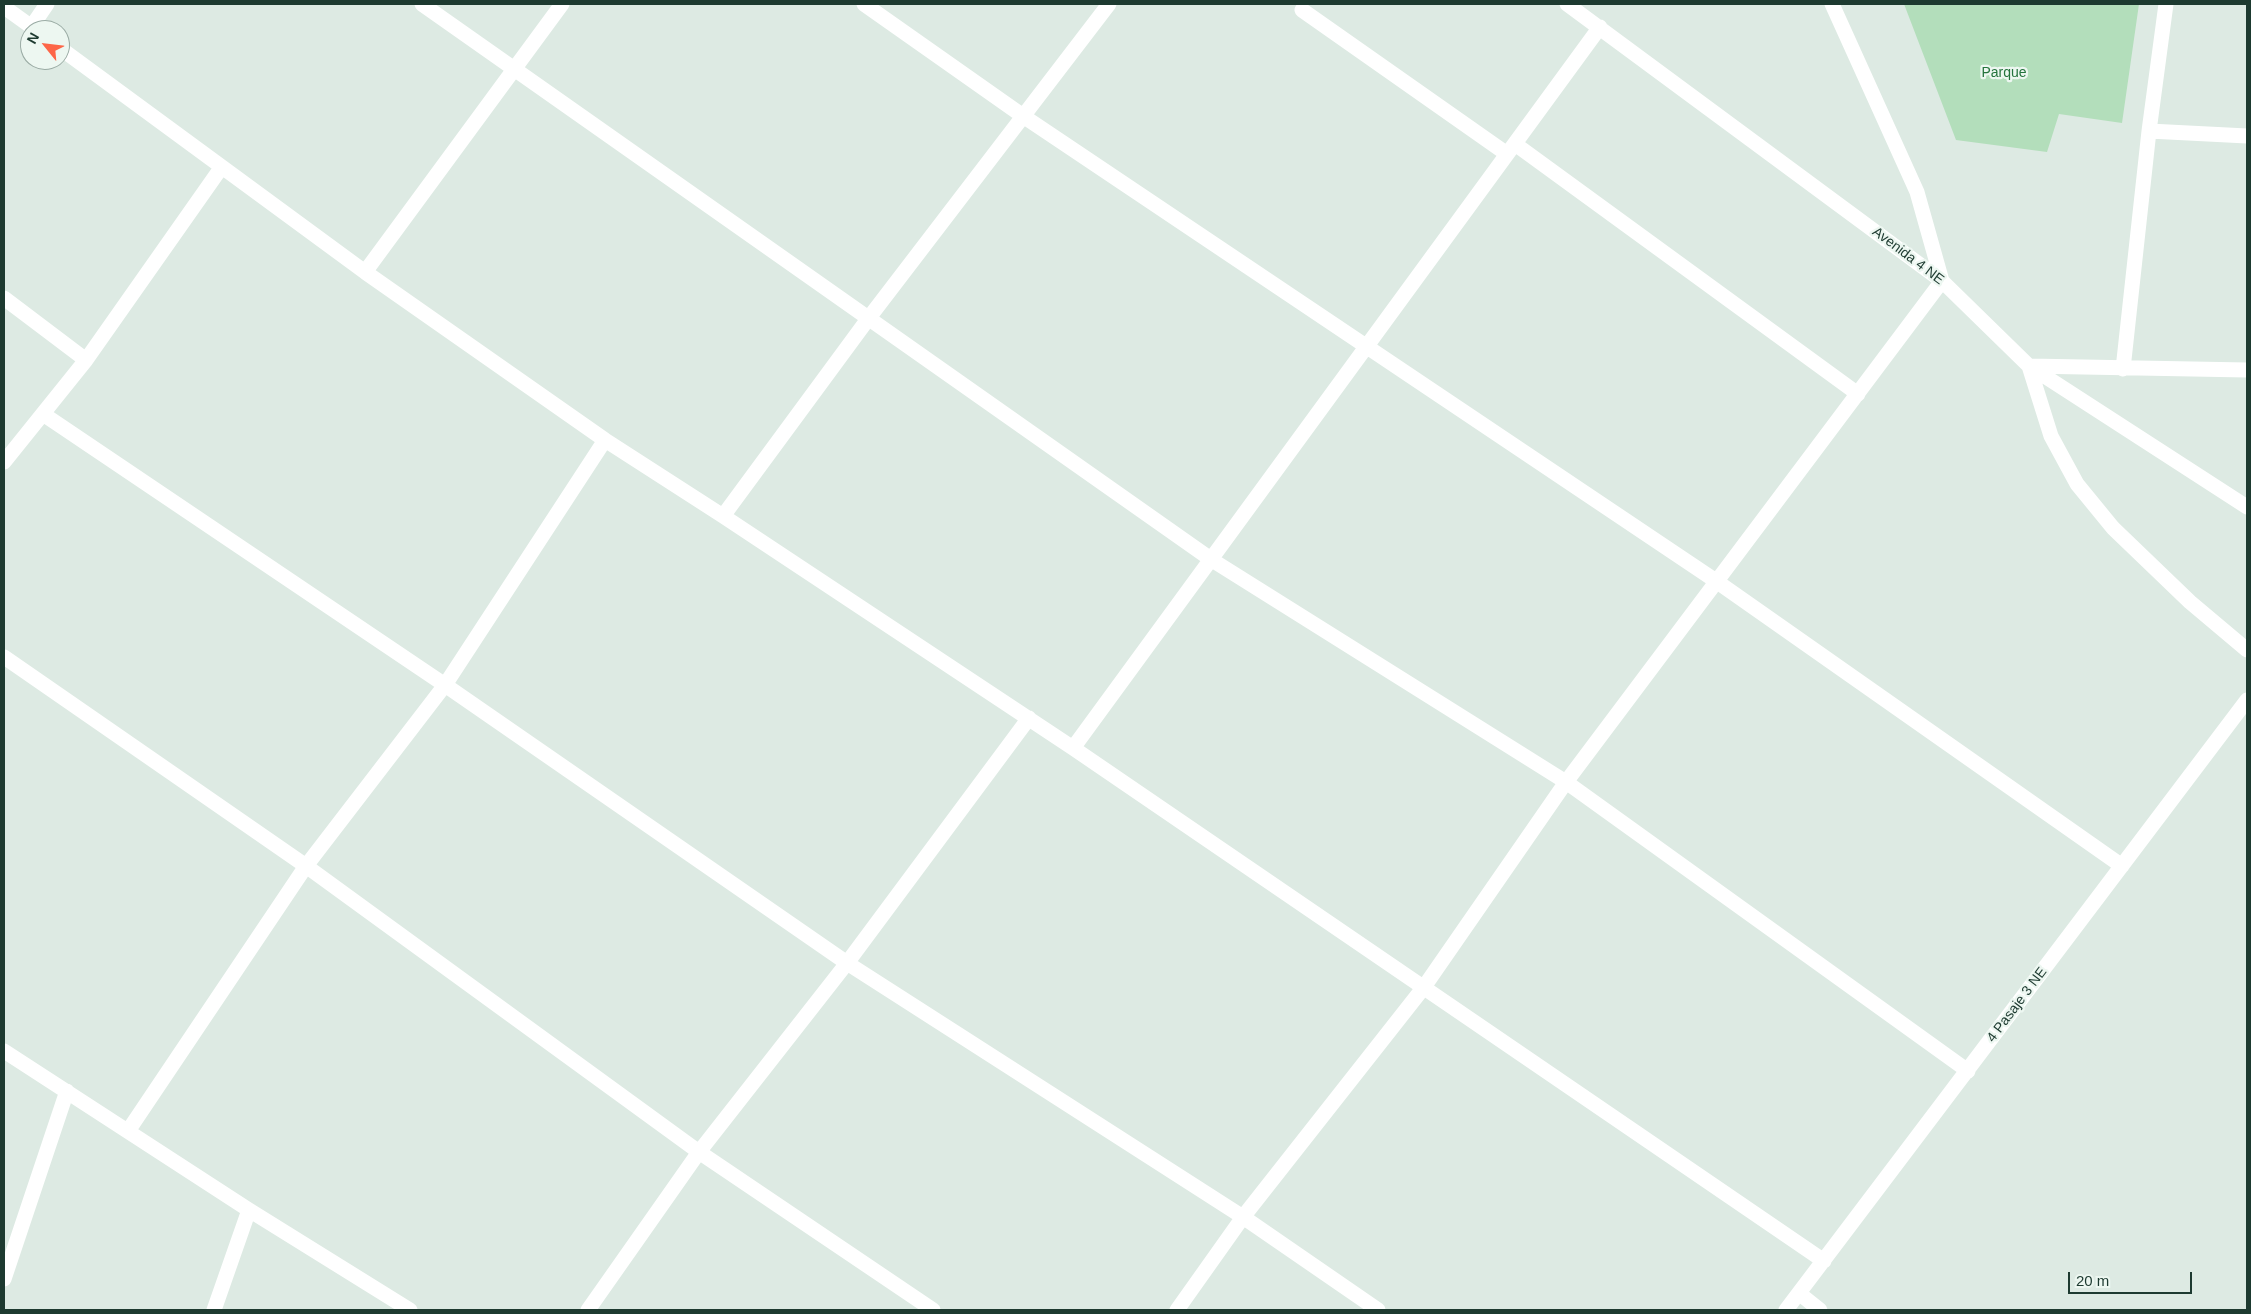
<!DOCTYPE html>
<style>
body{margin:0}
#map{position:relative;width:2251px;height:1314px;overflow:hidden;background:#ddeae3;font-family:Helvetica,sans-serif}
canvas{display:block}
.frame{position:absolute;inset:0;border:5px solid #1d3a30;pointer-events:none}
.north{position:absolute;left:20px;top:20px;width:50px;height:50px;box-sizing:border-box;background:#edf7f1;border:1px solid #9aaba4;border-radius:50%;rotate:299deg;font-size:14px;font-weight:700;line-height:20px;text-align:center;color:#1d3a30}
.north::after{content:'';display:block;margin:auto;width:18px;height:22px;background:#fd6648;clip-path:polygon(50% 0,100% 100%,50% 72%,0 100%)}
.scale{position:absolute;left:2068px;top:1272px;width:124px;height:22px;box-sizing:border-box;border:2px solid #1d3a30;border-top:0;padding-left:6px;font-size:15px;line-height:18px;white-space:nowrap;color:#1d3a30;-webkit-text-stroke:4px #edf7f1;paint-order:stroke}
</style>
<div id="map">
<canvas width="2251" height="1314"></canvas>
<div class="frame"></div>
<div class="north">N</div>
<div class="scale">20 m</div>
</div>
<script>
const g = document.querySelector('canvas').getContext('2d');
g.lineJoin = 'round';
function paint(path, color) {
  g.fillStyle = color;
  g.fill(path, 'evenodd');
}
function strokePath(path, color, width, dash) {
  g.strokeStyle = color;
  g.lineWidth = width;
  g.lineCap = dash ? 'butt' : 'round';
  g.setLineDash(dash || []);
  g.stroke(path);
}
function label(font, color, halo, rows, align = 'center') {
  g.font = font + ' Helvetica,sans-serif';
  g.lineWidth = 4.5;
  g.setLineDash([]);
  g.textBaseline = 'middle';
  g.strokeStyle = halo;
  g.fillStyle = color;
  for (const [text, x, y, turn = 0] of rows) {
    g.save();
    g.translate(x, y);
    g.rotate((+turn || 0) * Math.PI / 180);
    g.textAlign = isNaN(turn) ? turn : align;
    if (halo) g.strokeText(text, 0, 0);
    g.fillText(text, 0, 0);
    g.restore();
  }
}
paint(new Path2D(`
 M1904 4H2139L2122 123 2059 114 2047 152 1956 140Z`), '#b3debb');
strokePath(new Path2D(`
 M422 4 1212 560 1566 782 1968 1071
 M864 4 1023 116 1716 581 2122 866
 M1567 4 1942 281 2029 366 2247 507
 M4 7 36 30
 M1302 10 1507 154
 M32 26 47 4
 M60 48 365 272 605 440 723 516 1073 748 1824 1261
 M2149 131 2247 136
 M1515 144 1858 394
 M365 272 562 4
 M4 298 86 360
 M2123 369 2149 131 2166 4
 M2247 370 2029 366 2051 436 2077 484 2113 528 2190 602 2247 650
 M43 414 445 685 847 963 1243 1217 1378 1310
 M4 462 86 360 221 168
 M723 516 868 319 1109 4
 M4 657 306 866 699 1152 933 1310
 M1073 748 1600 27
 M4 1051 249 1210 410 1310
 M128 1131 306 866 445 685 605 440
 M4 1279 67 1091
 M1800 1294 1820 1310
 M214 1310 249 1210
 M588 1310 699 1152 847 963 1029 718
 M1177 1310 1243 1217 1424 987 1566 782 1942 281 1917 192 1832 4
 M1786 1310 2247 700`), '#fff', 15);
label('14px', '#25743d', '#edf7f1', [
 ["Parque",2004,73]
]);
label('14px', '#1d3a30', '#edf7f1', [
 ["Avenida 4 NE",1908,256,37],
 ["4 Pasaje 3 NE",2017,1005,-53]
]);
</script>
